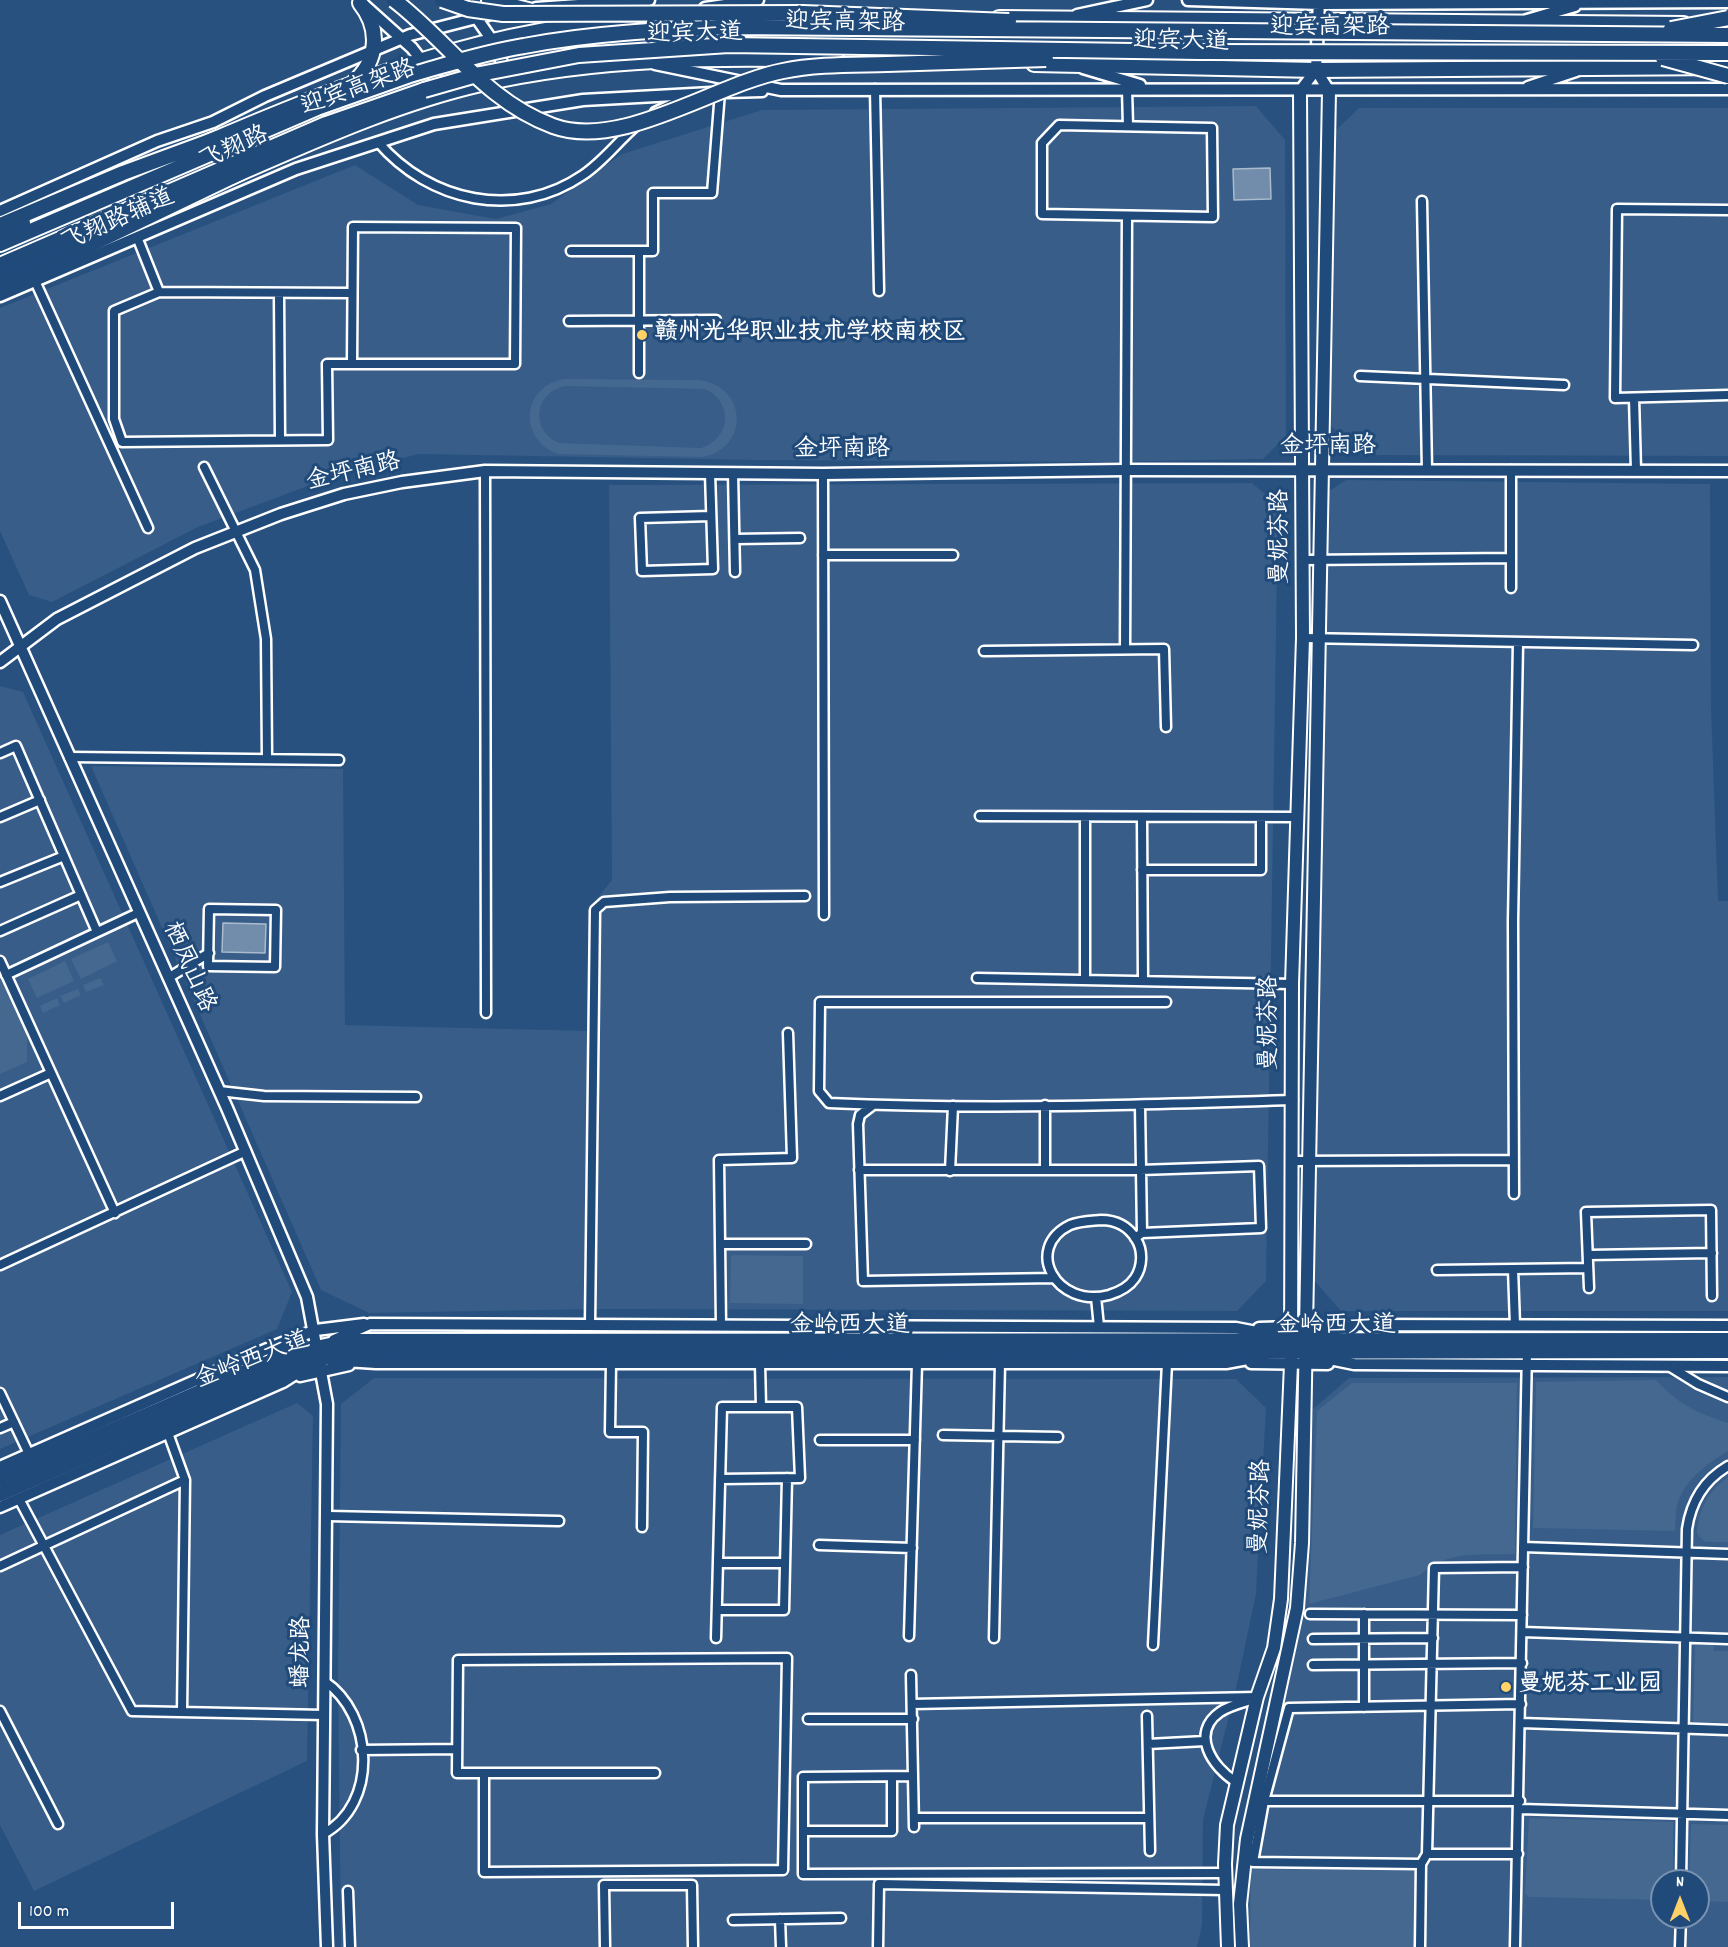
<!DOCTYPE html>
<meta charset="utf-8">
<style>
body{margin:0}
#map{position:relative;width:1728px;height:1947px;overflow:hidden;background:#28517f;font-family:Dekko,sans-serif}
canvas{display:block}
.north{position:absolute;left:1650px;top:1869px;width:60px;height:60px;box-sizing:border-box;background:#1f4a7a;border:2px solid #7992af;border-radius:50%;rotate:0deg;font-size:16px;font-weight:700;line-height:24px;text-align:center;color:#fff}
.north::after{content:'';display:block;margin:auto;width:21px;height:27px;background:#ffd166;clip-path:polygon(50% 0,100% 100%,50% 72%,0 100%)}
.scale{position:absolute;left:18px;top:1902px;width:156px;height:27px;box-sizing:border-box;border:3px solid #fff;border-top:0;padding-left:8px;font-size:18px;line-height:21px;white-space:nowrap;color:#fff;-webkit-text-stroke:4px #1f4a7a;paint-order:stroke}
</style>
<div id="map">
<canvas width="1728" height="1947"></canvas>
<div class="north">N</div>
<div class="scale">100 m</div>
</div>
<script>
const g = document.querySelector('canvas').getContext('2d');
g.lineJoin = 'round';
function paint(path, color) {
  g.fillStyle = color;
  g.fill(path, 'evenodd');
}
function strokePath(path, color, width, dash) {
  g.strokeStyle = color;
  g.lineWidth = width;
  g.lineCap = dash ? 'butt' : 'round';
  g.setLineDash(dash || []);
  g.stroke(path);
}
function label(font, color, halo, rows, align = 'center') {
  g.font = font + ' Dekko,"LXGW WenKai TC",sans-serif';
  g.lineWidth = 6;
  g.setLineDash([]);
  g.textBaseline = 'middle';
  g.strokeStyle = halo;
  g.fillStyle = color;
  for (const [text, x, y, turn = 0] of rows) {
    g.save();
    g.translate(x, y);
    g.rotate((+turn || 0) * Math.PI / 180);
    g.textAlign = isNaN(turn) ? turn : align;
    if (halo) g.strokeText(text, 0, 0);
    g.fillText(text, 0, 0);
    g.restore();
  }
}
paint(new Path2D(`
 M1256 106 1285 140 1286 436 1263 459 1105 462 756 460 418 454 321 481 198 527 52 602 29 595 0 531V308L355 165 418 205 496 219 551 204 622 154 762 110Z
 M1359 108H1728V456L1361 455 1331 426 1332 134Z
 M1346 480 1710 484 1711 707 1718 901H1728V1311H1341L1311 1277 1325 494Z
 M1252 483 1278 505 1266 1281 1237 1311 601 1309 369 1313 321 1290 91 766 343 769 345 1025 589 1031 591 906 612 880 609 485Z
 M0 686 23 692 292 1292 277 1329 0 1449Z
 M1728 1377V1947H1247L1248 1869 1264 1769 1305 1605 1313 1409 1349 1378ZM1662 1881H1698V1917H1662Z
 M374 1378 1236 1379 1266 1408 1256 1594 1237 1684 1203 1820 1202 1925 1197 1947H341L338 1675 341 1404Z
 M297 1403 313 1416 307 1761 34 1891 0 1825V1535Z`), '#375d88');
paint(new Path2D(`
 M565 379 699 380C748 386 750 449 702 457L558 454C517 439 522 385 565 379ZM566 386 705 389C734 402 731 439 701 448L559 443C529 430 535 391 566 386Z
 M108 942 117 961 81 979 71 959Z
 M65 961 74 981 37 998 28 979Z
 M0 975 27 1035V1062L0 1074Z
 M100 978 104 985 86 992 83 985Z
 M78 989 81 995 64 1003 60 996Z
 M57 998 60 1005 43 1013 40 1006Z
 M731 1255 803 1256V1304L730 1303Z
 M1656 1380C1679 1405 1696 1412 1728 1423V1451C1708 1463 1686 1479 1678 1502 1675 1510 1676 1522 1675 1531L1533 1528 1536 1382Z
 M1352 1383H1517L1515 1554C1479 1555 1448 1550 1420 1575L1309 1604 1317 1411Z
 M1728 1477V1542H1705L1697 1534C1698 1511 1708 1491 1728 1477Z
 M1695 1642 1714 1643V1651H1728V1723L1693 1722Z
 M1529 1818 1673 1822V1881H1662V1900L1529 1897 1525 1893Z
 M1691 1824 1728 1825V1902L1698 1901V1881H1689Z
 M1251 1869 1415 1870 1414 1947H1250Z`), '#446890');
const water = new Path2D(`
 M1270 168 1271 199 1234 200 1233 169Z
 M223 923 266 924 265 953 222 952Z`);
paint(water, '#718dab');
strokePath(water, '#aabbcd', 1.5);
const minor = new Path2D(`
 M875 89 879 291
 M1127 89 1128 126
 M655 112 689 96
 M1059 125 1212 128 1213 217 1042 214V143Z
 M378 142C429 202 516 221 583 175 604 161 618 141 637 125
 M1422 201 1427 470
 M1728 210 1617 209 1615 398 1728 395
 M137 237 159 292
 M571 251H653V193H712L720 92
 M639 251V373
 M35 281 148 528
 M279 293 280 440
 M569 321 716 320
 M352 364 353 227 516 228 515 364H327L328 440 122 442 114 419V311L159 292 352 293
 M1360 376 1564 385
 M1634 398 1636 470
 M204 467 255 570 266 639 267 759
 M1511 470V588
 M485 471 486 1013
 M710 473 713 569 642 571 640 518 711 516
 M733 473 735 572
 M823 474 824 915
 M735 539 800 538
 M823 555H953
 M1303 560 1511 558
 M1303 638 1693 645
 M1125 649 1127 216
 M984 651 1164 649 1166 727
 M0 753 16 746 97 932
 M69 757 339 760
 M980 816 1297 817
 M0 817 40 800
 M1085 817V980
 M1142 817 1143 981
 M1142 870H1261V817
 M0 882 64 856
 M209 909 276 910 275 967 208 966Z
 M0 931 81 895
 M0 961 115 1213
 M6 975 138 913
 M168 978 209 953
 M977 978 1292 984
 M1166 1002H820L819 1091 829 1103C984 1110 1139 1105 1293 1100
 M219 1091 264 1096 416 1097
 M0 1096 51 1073
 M873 1105 860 1115 858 1124 863 1281 1054 1278
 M1045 1105V1169
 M1140 1105 1142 1233
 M1293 1161 1514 1160
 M859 1170H1140L1259 1166 1261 1228 1142 1233 1135 1238
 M950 1171 953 1106
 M1514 1194 1513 921 1518 643
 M1101 1220C1116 1220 1128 1226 1136 1239 1143 1250 1143 1266 1135 1278 1129 1287 1119 1292 1109 1295 1056 1309 1023 1248 1070 1225 1080 1221 1091 1221 1101 1220Z
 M720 1244H806
 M1588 1255 1712 1253
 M0 1265 246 1151
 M1513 1269 1515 1325
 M1437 1270 1588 1268
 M1589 1288 1586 1212 1711 1210 1712 1296
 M1096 1297 1099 1327
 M590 1325 595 910 604 902 670 897 805 896
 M721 1326 719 1160 792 1158 788 1033
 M611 1363 610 1432H643L642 1527
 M760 1363 761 1407
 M1669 1366 1698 1384 1728 1397
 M0 1393 29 1454
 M0 1428 14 1422
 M168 1433 185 1480 182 1712
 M943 1435 1058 1437
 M820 1440H915
 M19 1499 132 1711 324 1715
 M328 1516 559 1521
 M819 1545 912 1548
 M1523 1547 1728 1554
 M718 1563H785
 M0 1566 185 1480
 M717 1610H784L787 1478
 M1310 1614 1522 1615
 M1364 1614V1707
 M1522 1632 1728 1639
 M909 1636 917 1363
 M716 1638 722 1407H797L800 1478 720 1479
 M994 1638 1000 1363
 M1313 1639 1433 1638
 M1153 1645 1167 1363
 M1313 1665 1522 1663
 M911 1675 914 1827
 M912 1704 1257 1697
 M0 1711 58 1824
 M1147 1716 1150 1851
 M808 1719H913
 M1521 1723 1728 1730
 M1148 1744 1205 1741
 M361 1750 457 1749
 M484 1773V1872L783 1870 787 1658 458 1660 457 1773H655
 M913 1776 803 1777V1874L1225 1873
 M1236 1782C1212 1767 1190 1733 1220 1712 1229 1706 1241 1703 1251 1700
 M1264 1801H1520
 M1520 1809 1728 1815
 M914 1818H1149
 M803 1831H892V1777
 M323 1834C379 1804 374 1714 324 1681
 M1427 1854H1518
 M1421 1864 1253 1862 1264 1801 1289 1708 1521 1704
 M1681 1881 1687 1529C1691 1502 1704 1480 1728 1466
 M348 1891 350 1947
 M780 1919 781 1947
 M733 1920 841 1918
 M605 1947 604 1885H692L693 1947
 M878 1947 879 1884 1225 1890
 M1420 1947 1421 1864 1427 1854 1434 1568 1523 1567
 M1515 1947 1527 1350
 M1680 1947 1681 1917`);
const tertiary = new Path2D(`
 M1188 0 1320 4 1728 2
 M364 5 412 48 445 91
 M536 8 649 0
 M705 8 758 0
 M473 13 494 43 507 75
 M1077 15 1147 0
 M1527 20 1575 6
 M655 64 781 90 1728 89
 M1083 68 1140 85
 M1316 70 1329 91
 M1528 87 1576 71
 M1300 91 1316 70 1319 0
 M727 92 762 91
 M0 211 157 141 213 122 265 96 410 35 488 15
 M0 296 296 169 434 124 583 100 711 93
 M0 601 227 1108 307 1297 327 1404 323 1834 327 1947
 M0 662 57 619 195 548 281 514 344 494 402 482 485 471 823 474 1124 470 1728 471
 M1259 1328 1328 1326
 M1301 1336 1358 1325 1728 1326
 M334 1340 370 1324 1236 1328 1277 1336
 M272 1347 316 1330 364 1324
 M1315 1356 1354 1364 1728 1366
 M330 1360 376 1363H1226L1264 1356
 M1251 1363 1328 1364
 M300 1376 349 1365
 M0 1467 267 1349 302 1348
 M0 1507 283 1382 313 1363`);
const secondary = new Path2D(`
 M1228 1947 1225 1864 1227 1825 1257 1697 1274 1648 1281 1599 1291 1364 1292 984 1303 638 1300 91
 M1242 1947 1240 1904 1247 1839 1297 1608 1302 1543 1329 91`);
const primary = new Path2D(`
 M999 18 1684 24
 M1034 64 1316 70 1728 67
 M208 142C348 82 492 25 646 19
 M231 177C312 142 394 104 481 84 599 57 717 57 837 60
 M0 232 23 223
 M0 276 117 226
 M0 1479 262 1365 298 1352 348 1341 1728 1340
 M0 1494 267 1377 302 1363 348 1353 1728 1351`);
const trunk = new Path2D(`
 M489 0 532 11
 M353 83C378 61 381 29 360 3
 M0 225 123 173 218 138
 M0 244 317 108 413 74
 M0 265 326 124 424 90
 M0 284 82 249 240 173`);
strokePath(minor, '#fff', 13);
strokePath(tertiary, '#fff', 15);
strokePath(secondary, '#fff', 16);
strokePath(primary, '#fff', 18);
strokePath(trunk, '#fff', 18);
strokePath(minor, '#1f4a7a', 8);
strokePath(tertiary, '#1f4a7a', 10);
strokePath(secondary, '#1f4a7a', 12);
strokePath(primary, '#1f4a7a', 14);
strokePath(trunk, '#1f4a7a', 14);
const trunkBridge = new Path2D(`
 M394 0C449 42 485 101 553 126 621 151 715 84 783 71 817 64 853 65 887 64 940 62 993 61 1046 59
 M442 0 468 9 503 14 803 13 1009 21
 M1671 29 1728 18
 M1663 58 1728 76
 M413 74C449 64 486 52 524 46 592 33 660 30 729 27L1728 35
 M424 90 480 74 579 55 729 45 1200 52 1728 53`);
strokePath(trunkBridge, '#fff', 18, []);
strokePath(trunkBridge, '#1f4a7a', 14);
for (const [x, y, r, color] of [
 [642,335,6,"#ffd166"],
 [1506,1687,6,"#ffd166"]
]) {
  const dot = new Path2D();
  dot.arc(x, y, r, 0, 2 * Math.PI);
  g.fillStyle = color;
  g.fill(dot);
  strokePath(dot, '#1f4a7a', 2);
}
label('24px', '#fff', '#1f4a7a', [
 ["迎宾高架路",845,25,1],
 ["迎宾高架路",1330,30],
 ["迎宾大道",695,36,-1],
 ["迎宾大道",1181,44,1],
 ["迎宾高架路",359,90,-20],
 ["飞翔路",235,150,-24],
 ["飞翔路辅道",119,222,-24],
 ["金坪南路",1328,449],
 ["金坪南路",842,452],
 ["金坪南路",354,474,-13],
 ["曼妮芬路",1283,537,-90],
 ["栖凤山路",187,968,66],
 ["曼妮芬路",1272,1023,-90],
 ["金岭西大道",850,1328],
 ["金岭西大道",1336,1328],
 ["金岭西大道",253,1362,-21],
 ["曼妮芬路",1263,1507,-88],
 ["蟠龙路",304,1652,-89]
]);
label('bold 24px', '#fff', '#1f4a7a', [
 ["赣州光华职业技术学校南校区",654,335],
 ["曼妮芬工业园",1518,1687]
], 'left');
</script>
